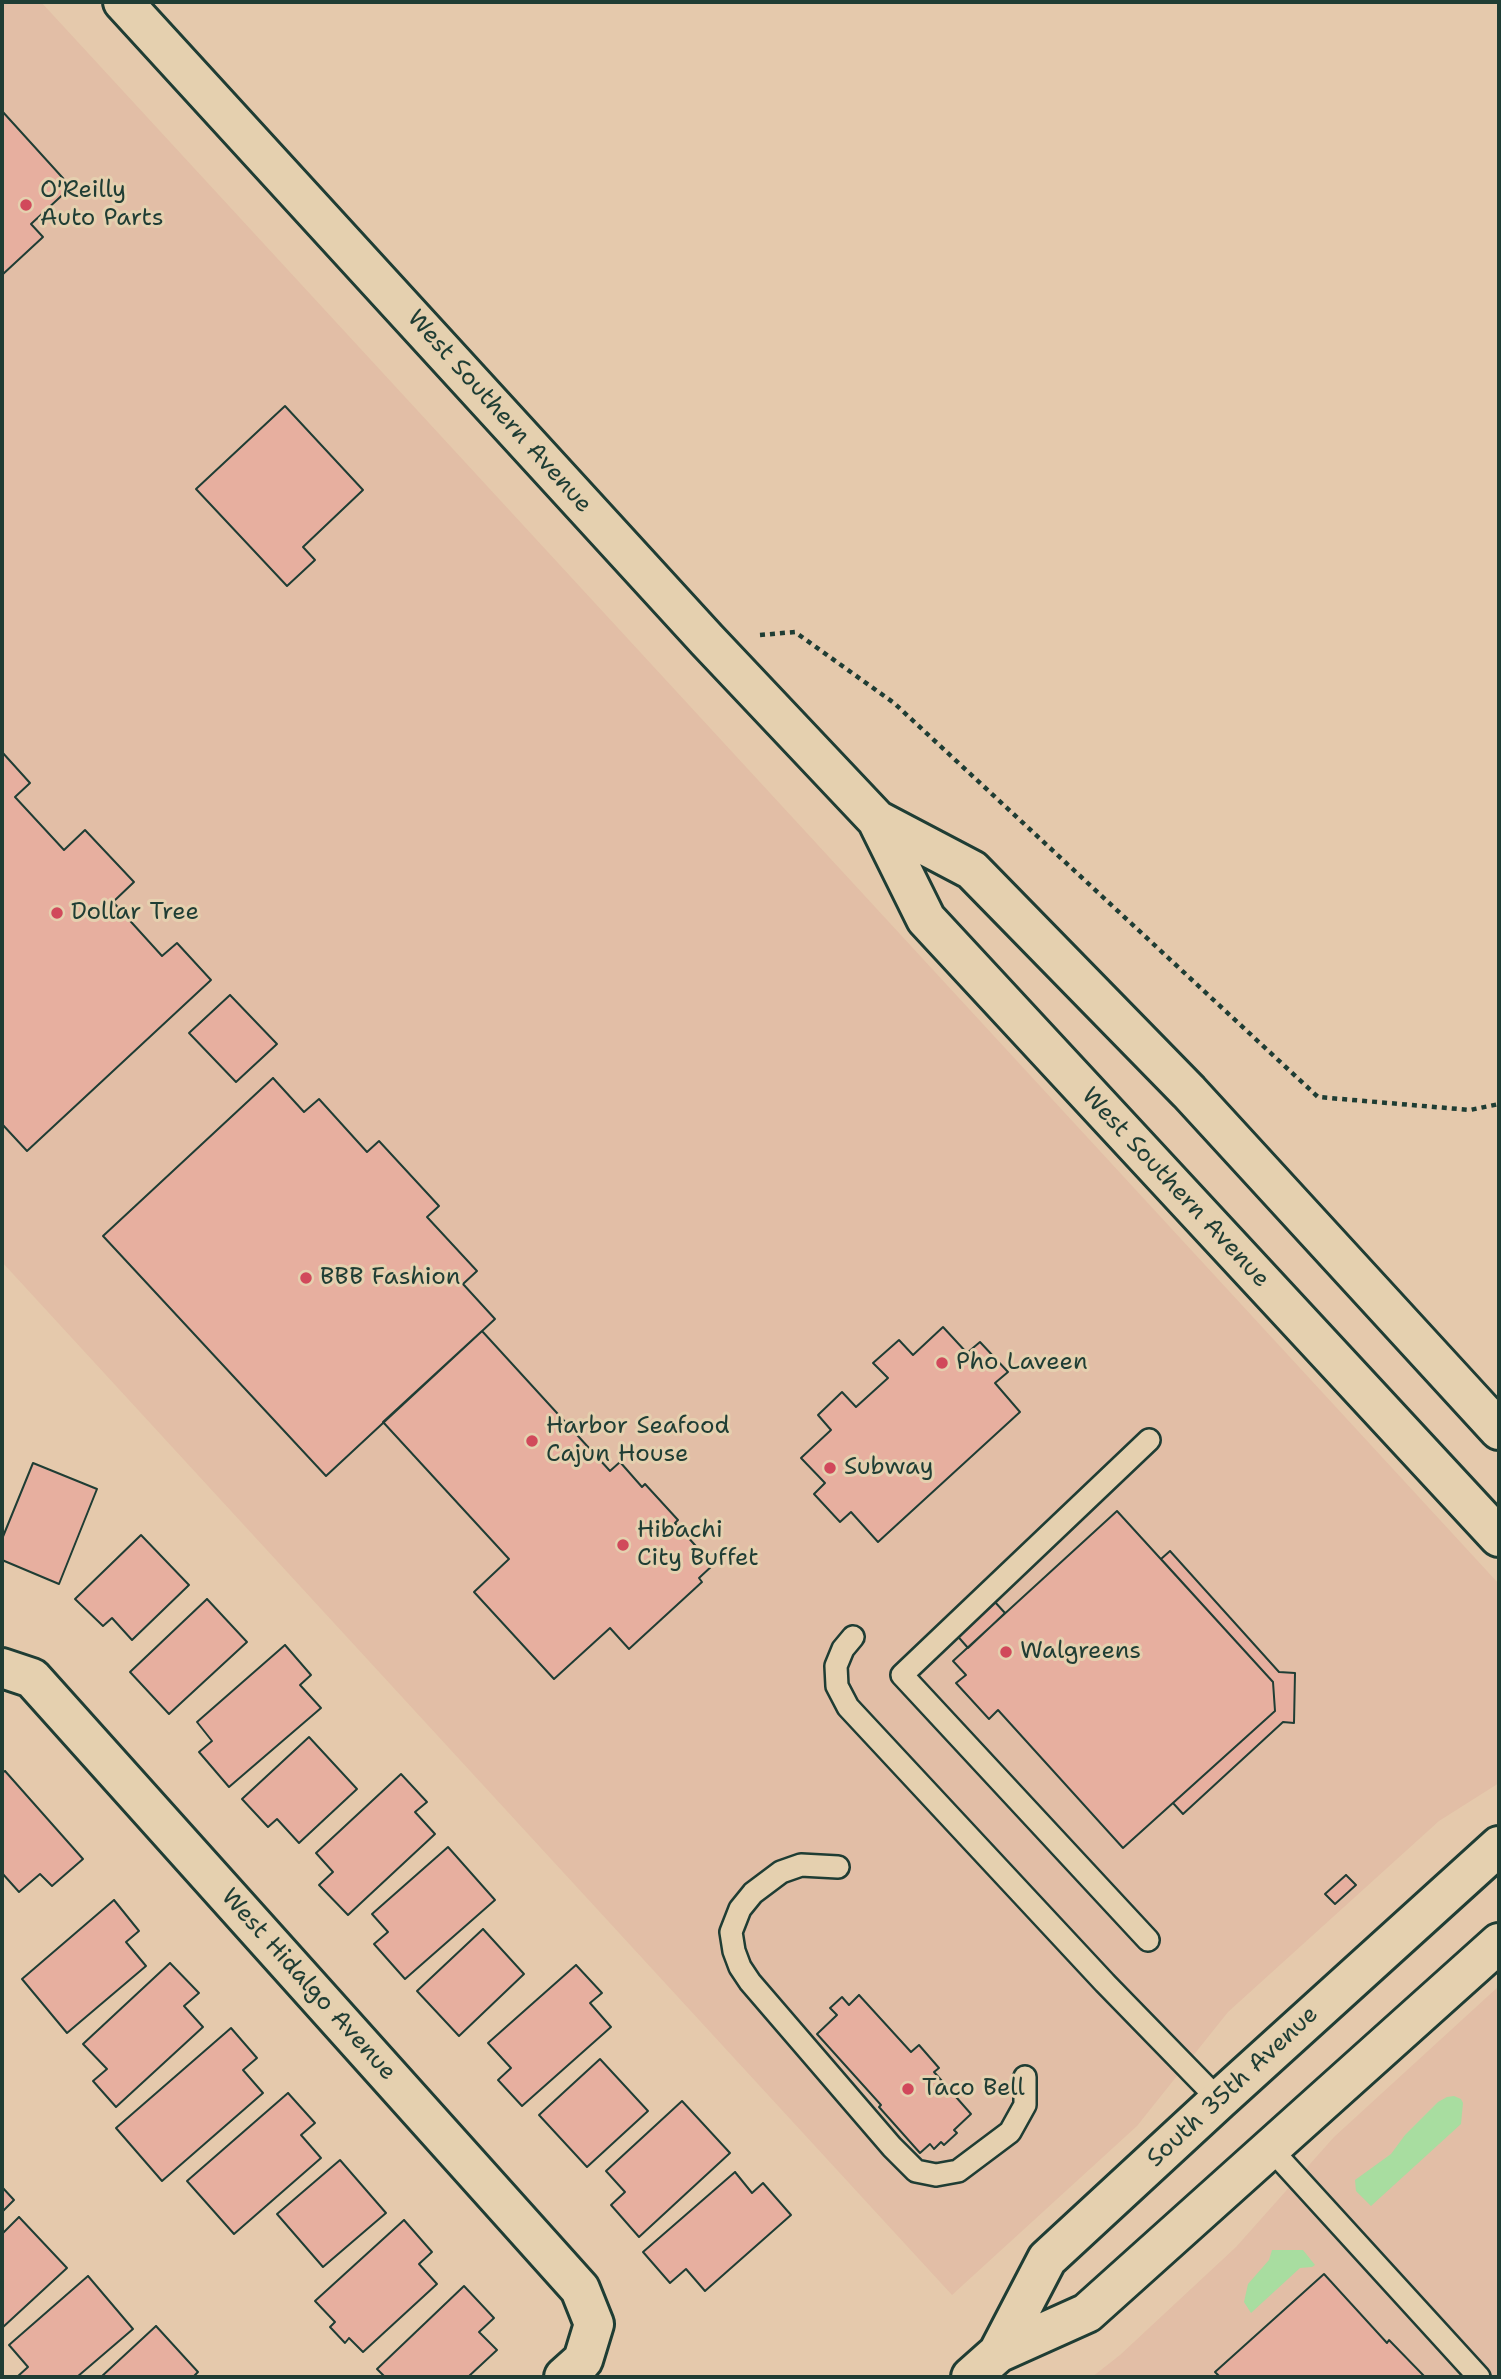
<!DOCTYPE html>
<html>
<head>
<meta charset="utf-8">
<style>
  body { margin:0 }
  #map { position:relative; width:1501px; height:2379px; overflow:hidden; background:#e5c9ac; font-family:"Shantell Sans",sans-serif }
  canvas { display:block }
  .frame { position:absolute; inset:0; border:4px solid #1f3d34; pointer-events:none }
</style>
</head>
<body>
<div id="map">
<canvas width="1501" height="2379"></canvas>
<div class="frame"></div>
</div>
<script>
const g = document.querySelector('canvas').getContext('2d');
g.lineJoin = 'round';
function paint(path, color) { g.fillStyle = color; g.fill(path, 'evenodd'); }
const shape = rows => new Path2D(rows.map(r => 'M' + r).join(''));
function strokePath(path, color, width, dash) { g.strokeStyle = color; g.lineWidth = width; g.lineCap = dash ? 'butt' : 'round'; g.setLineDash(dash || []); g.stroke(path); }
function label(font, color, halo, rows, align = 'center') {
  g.font = font + ' "Shantell Sans",sans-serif'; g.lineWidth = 6; g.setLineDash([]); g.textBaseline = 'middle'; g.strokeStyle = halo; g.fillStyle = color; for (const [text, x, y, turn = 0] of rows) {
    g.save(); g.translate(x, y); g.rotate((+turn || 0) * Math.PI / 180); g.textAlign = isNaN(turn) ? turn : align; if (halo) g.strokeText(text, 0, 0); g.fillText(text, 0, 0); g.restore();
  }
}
paint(shape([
  [2,2,41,2,1499,1584,1499,1783,1439,1821,1228,2012,1137,2126,952,2295,2,1262],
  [1499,1986,1499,2377,1092,2377,1120,2355,1236,2247,1334,2137]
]), '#e2bea6');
paint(shape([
  [1454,2096,1461,2099,1463,2103,1461,2124,1371,2206,1356,2191,1355,2180,1391,2154,1405,2135,1438,2102,1447,2097],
  [1272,2250,1303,2250,1315,2265,1312,2267,1300,2268,1251,2313,1244,2302,1248,2284,1269,2260]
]), '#a8dda0');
const building = shape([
  [2,111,71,187,31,224,43,237,2,275,2,111],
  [285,406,363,490,303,547,315,560,287,586,196,489,285,406],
  [2,752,30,783,15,797,64,850,85,830,134,882,113,902,162,956,177,943,211,980,27,1151,2,1124,2,752],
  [230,995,277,1044,236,1082,189,1033,230,995],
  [273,1078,304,1112,319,1099,367,1152,379,1141,439,1206,427,1217,477,1271,463,1284,495,1319,326,1476,103,1236,273,1078],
  [943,1327,967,1353,980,1342,1008,1372,995,1383,1020,1412,878,1542,851,1512,840,1522,814,1494,825,1483,801,1458,831,1430,818,1415,842,1392,856,1407,888,1378,873,1363,899,1340,913,1355,943,1327],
  [482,1331,610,1471,620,1462,642,1487,645,1484,678,1520,675,1523,713,1565,699,1578,702,1582,629,1649,610,1628,554,1679,474,1592,509,1559,383,1422,482,1331],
  [33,1463,97,1489,59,1584,2,1560,2,1539,33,1463],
  [1117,1511,1273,1682,1275,1711,1123,1848,998,1710,989,1719,956,1683,966,1675,953,1661,1117,1511],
  [141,1535,189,1585,132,1640,112,1618,103,1626,75,1599,141,1535],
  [1170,1551,1279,1672,1295,1673,1294,1723,1283,1722,1183,1814,1173,1803,1275,1711,1273,1682,1161,1559,1170,1551],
  [984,1590,1005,1613,968,1648,947,1624,984,1590],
  [207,1599,247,1642,169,1714,130,1672,207,1599],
  [285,1645,311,1675,300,1685,321,1708,229,1787,199,1752,212,1741,197,1722,285,1645],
  [309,1737,357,1789,299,1843,277,1819,268,1827,242,1799,309,1737],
  [5,1771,83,1859,52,1886,40,1874,19,1892,2,1873,2,1773,5,1771],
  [401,1774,427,1802,415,1812,435,1834,348,1915,319,1885,333,1872,316,1853,401,1774],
  [448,1847,495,1900,405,1979,374,1944,388,1932,372,1914,448,1847],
  [1346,1875,1356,1885,1335,1904,1325,1894,1346,1875],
  [114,1900,139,1931,126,1942,146,1966,67,2033,22,1979,114,1900],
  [483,1929,524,1974,459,2036,417,1991,483,1929],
  [170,1963,199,1993,184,2006,203,2027,116,2107,93,2081,107,2069,83,2044,170,1963],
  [576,1965,602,1993,590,2003,611,2027,522,2106,498,2080,511,2068,488,2043,576,1965],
  [859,1995,911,2052,919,2045,939,2068,934,2072,971,2114,954,2130,957,2133,944,2145,941,2142,934,2149,930,2144,920,2153,879,2107,881,2105,817,2034,837,2015,830,2008,842,1997,849,2005,859,1995],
  [231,2028,257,2058,243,2070,263,2093,162,2181,116,2128,231,2028],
  [600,2059,648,2111,587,2167,539,2115,600,2059],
  [288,2093,315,2123,301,2135,321,2158,234,2234,187,2181,288,2093],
  [682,2101,730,2153,639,2237,611,2205,625,2192,606,2171,682,2101],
  [340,2160,386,2213,323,2267,277,2214,340,2160],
  [735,2172,752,2193,763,2183,791,2215,705,2291,686,2269,670,2283,643,2252,735,2172],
  [2,2187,14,2200,2,2212,2,2187],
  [19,2217,67,2268,2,2328,2,2234,19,2217],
  [404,2220,432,2252,419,2264,437,2284,363,2352,349,2338,345,2343,330,2327,335,2322,315,2301,404,2220],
  [1324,2274,1387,2343,1389,2340,1425,2377,1220,2377,1215,2372,1324,2274],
  [88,2276,133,2329,77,2377,17,2377,28,2367,9,2345,88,2276],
  [464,2286,494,2318,479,2332,497,2350,468,2377,385,2377,377,2369,464,2286],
  [156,2326,198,2372,193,2377,101,2377,156,2326]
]);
paint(building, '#e7af9f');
strokePath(building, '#1f3d34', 2);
const lane = shape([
  [853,1637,843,1649,836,1666,837,1686,848,1707,1105,1983,1219,2100],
  [838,1867,801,1865,781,1872,753,1893,740,1909,731,1932,734,1951,740,1967,750,1982,892,2147,916,2171,936,2175,958,2171,1010,2132,1025,2105,1025,2077],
  [1148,1940,902,1675,1149,1440],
  [1270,2148,1479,2377]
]);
const street = shape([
  [2,1668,32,1678,580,2289,594,2324,583,2360,564,2377]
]);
const secondary = shape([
  [123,2,707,640,877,820,926,919,1499,1537],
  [877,820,972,870,1189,1092,1499,1430],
  [998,2353,1047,2259,1219,2100,1499,1846],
  [971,2377,998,2353,1087,2313,1499,1943]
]);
strokePath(lane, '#1f3d34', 26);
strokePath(street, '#1f3d34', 44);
strokePath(secondary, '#1f3d34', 44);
strokePath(shape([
  [760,635,795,632,894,703,1318,1097,1470,1110,1499,1104]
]), '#1f3d34', 4.5, [5, 5]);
strokePath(lane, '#e5d0af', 21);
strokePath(street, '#e5d0af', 38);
strokePath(secondary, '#e5d0af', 38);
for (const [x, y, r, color] of [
  [26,205,7,"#d1495b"],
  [57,913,7,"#d1495b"],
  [306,1278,7,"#d1495b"],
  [942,1363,7,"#d1495b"],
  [532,1441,7,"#d1495b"],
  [830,1468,7,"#d1495b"],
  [623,1545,7,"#d1495b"],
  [1006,1652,7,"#d1495b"],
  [908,2089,7,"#d1495b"]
]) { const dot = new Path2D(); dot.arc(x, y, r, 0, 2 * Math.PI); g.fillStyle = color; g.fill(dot); strokePath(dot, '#e5d0af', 2.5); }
label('24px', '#1f3d34', '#e5d0af', [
  ["O'Reilly",40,191],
  ["Auto Parts",40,219],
  ["Dollar Tree",71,913],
  ["BBB Fashion",320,1278],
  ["Pho Laveen",956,1363],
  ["Harbor Seafood",546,1427],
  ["Cajun House",546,1455],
  ["Subway",844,1468],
  ["Hibachi",637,1531],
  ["City Buffet",637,1559],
  ["Walgreens",1020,1652],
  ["Taco Bell",922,2089]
], 'left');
label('24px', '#1f3d34', '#e5d0af', [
  ["West Southern Avenue",499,412,48],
  ["West Southern Avenue",1175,1188,47],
  ["West Hidalgo Avenue",308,1985,48],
  ["South 35th Avenue",1233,2087,-43]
]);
</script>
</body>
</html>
